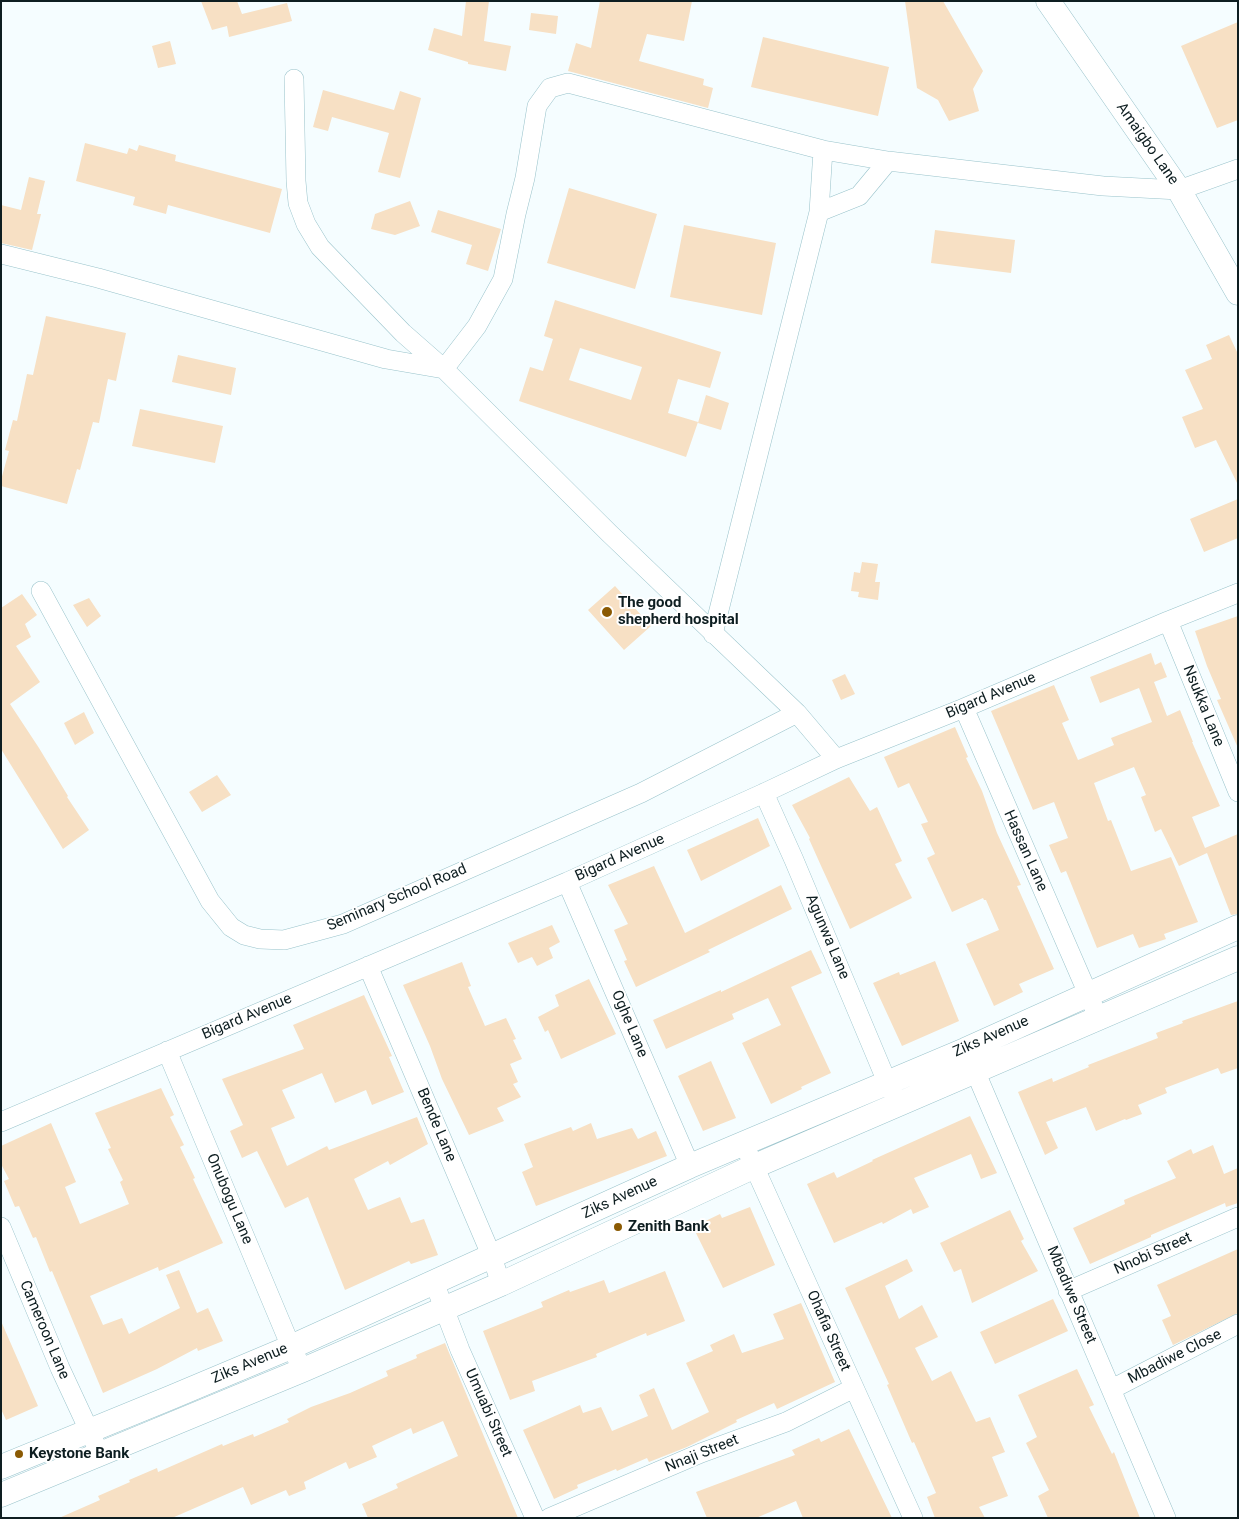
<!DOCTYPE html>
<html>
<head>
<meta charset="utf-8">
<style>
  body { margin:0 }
  #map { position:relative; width:1239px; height:1519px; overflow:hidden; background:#f5fdff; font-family:Roboto,sans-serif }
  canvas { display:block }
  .frame { position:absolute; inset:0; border:2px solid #0e1e21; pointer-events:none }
</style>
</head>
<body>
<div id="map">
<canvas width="1239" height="1519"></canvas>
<div class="frame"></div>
</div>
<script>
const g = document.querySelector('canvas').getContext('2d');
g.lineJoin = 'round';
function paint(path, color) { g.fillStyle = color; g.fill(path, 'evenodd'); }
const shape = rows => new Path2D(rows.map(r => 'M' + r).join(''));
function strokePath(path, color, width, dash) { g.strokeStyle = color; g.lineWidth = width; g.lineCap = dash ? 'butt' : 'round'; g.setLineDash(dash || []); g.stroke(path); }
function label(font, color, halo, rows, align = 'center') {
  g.font = font + ' Roboto,sans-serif'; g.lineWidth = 4; g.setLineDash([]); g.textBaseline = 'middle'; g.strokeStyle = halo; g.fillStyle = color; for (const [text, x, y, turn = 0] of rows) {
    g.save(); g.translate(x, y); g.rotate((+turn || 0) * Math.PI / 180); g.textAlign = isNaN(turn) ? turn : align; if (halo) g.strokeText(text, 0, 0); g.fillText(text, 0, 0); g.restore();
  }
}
paint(shape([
  [201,1,237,1,242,14,287,3,292,21,229,37,227,26,212,30],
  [466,1,489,1,484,41,511,46,506,71,468,64,468,62,428,50,434,28,462,36],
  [600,1,692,1,684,41,647,34,639,61,704,79,703,85,713,88,708,108,568,71,576,43,591,48],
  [905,1,943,1,983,71,973,89,979,111,949,121,938,100,917,88],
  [531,13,558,16,556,34,529,30],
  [1238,22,1238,120,1217,128,1181,46],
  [763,37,889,67,878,116,751,87],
  [170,41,176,64,158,68,152,46],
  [323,90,394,110,400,91,421,98,400,178,378,172,389,133,332,117,328,131,313,127],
  [85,143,127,154,129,148,137,151,139,145,176,155,175,161,282,189,270,233,168,205,166,214,133,205,135,197,76,181],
  [29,177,45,181,37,214,41,214,32,250,1,243,1,205,21,210],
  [569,188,657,214,635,289,547,263],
  [410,201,420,226,395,235,371,229,375,214],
  [438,210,501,229,488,271,466,264,472,245,431,232],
  [684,225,776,243,762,315,670,297],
  [935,230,1015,240,1011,273,931,263],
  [555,300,721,352,710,388,678,379,668,413,698,422,686,457,519,401,530,367,543,371,553,339,544,336],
  [580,348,642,367,631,400,569,380],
  [46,316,126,333,116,381,108,379,99,423,93,422,80,470,77,469,67,504,1,486,1,480,9,451,5,450,13,420,17,421,27,374,33,375],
  [1229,335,1238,354,1238,485,1216,440,1195,448,1182,417,1203,409,1185,370,1212,359,1206,345],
  [178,355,236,368,231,395,172,382],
  [706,395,729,403,721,430,698,423],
  [140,409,223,426,215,463,132,446],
  [1238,499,1238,538,1204,552,1190,519],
  [862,562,878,564,875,582,880,582,878,600,858,597,859,592,851,591,854,572,860,573],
  [615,586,651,626,624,650,588,610],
  [22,594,37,615,25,624,31,637,16,646,40,682,10,704,39,748,68,796,67,797,89,830,63,849,1,749,1,608],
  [89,598,101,616,87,627,73,605],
  [1238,616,1238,748,1217,700,1221,699,1207,666,1195,631],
  [1151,653,1155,665,1161,662,1167,677,1154,682,1167,716,1180,710,1193,742,1192,742,1220,806,1192,817,1205,848,1238,834,1238,914,1231,915,1207,853,1179,866,1161,829,1155,832,1141,797,1146,795,1134,767,1094,783,1108,821,1111,820,1131,871,1171,857,1198,922,1164,934,1166,939,1139,948,1133,934,1097,948,1066,871,1061,873,1049,845,1068,838,1054,802,1033,810,991,711,1054,685,1069,720,1062,723,1078,760,1083,758,1114,745,1111,738,1152,722,1139,688,1100,703,1090,677],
  [845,674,855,694,841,700,832,680],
  [84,712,94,733,75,745,64,723],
  [955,727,968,757,966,758,982,791,997,833,1021,885,1017,886,1054,969,1019,984,1023,992,994,1006,966,944,999,930,986,900,984,900,983,898,952,912,927,858,935,854,921,824,928,822,909,783,898,788,884,757],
  [217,775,231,795,202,812,189,792],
  [849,777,870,811,877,807,902,861,895,864,912,898,850,929,822,868,809,839,810,838,792,805],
  [758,818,770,846,701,881,687,850],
  [654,866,685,933,781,885,792,909,708,950,710,952,636,987,624,961,627,960,614,930,628,924,608,885],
  [552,925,560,942,549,948,553,958,537,966,532,957,518,963,508,943],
  [811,950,822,973,791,987,831,1073,801,1087,802,1089,771,1104,742,1043,781,1025,768,998,732,1014,734,1019,666,1049,653,1020,721,990,721,992],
  [935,961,959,1021,902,1046,873,983,899,972,900,975],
  [462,962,471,986,468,987,485,1026,506,1018,516,1039,513,1040,522,1059,510,1064,518,1082,513,1084,521,1097,497,1108,504,1121,469,1135,442,1079,430,1046,403,985],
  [589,979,616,1034,561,1059,548,1030,545,1032,538,1017,559,1006,555,995],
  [364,995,392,1056,389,1057,404,1092,372,1105,366,1090,335,1103,322,1073,282,1090,295,1118,271,1128,287,1166,327,1146,329,1150,417,1117,428,1144,390,1165,388,1161,354,1179,368,1210,400,1197,411,1223,424,1219,438,1255,411,1264,409,1261,345,1290,308,1197,285,1208,257,1151,242,1158,230,1131,243,1125,222,1079,304,1049,293,1025],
  [1238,1001,1238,1068,1221,1074,1218,1068,1165,1088,1167,1093,1138,1105,1142,1114,1126,1120,1125,1119,1096,1131,1086,1107,1046,1122,1058,1148,1045,1155,1018,1092,1052,1078,1053,1082,1089,1067,1088,1065,1158,1038,1156,1033,1183,1023,1182,1021],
  [711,1061,736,1118,703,1131,678,1076],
  [161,1088,174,1115,170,1117,184,1145,180,1147,195,1178,193,1179,223,1243,159,1271,158,1267,90,1296,103,1325,122,1318,129,1334,180,1308,166,1275,179,1270,197,1313,208,1308,223,1341,198,1351,197,1348,157,1369,103,1393,52,1271,50,1272,36,1237,33,1238,19,1206,15,1207,4,1181,9,1179,1,1164,1,1146,51,1123,76,1182,65,1187,80,1224,129,1204,120,1182,123,1180,108,1149,111,1148,95,1113],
  [970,1116,997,1173,981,1179,971,1154,914,1178,929,1207,913,1214,911,1209,883,1224,882,1222,834,1243,807,1184,834,1172,837,1178,873,1161,872,1160],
  [591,1123,597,1139,632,1128,638,1139,656,1131,667,1156,536,1206,522,1172,533,1167,524,1144,571,1127,573,1131],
  [1213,1145,1224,1174,1238,1168,1238,1203,1226,1207,1225,1203,1151,1235,1151,1237,1090,1264,1073,1228,1125,1204,1124,1200,1176,1178,1167,1161,1191,1149,1193,1154],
  [750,1207,775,1265,723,1288,693,1227,720,1214,722,1218],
  [1010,1210,1024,1239,1021,1241,1038,1271,972,1303,961,1269,954,1272,940,1243],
  [1238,1249,1238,1313,1173,1345,1162,1320,1171,1316,1157,1285],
  [907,1259,913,1271,885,1286,899,1319,922,1305,938,1337,915,1348,932,1381,951,1371,976,1422,990,1417,1005,1452,992,1457,1008,1496,979,1507,985,1518,935,1518,927,1497,936,1493,914,1442,912,1443,887,1385,889,1384,845,1288],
  [665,1271,685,1321,647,1336,646,1333,596,1354,597,1357,532,1381,535,1391,510,1400,483,1331,543,1307,541,1302,569,1290,570,1292,604,1280,609,1293],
  [1053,1299,1068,1331,995,1364,980,1332],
  [801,1303,835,1382,777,1409,774,1403,736,1420,737,1422,687,1447,649,1462,647,1458,617,1471,616,1469,577,1485,578,1488,554,1499,523,1430,580,1405,583,1413,601,1407,612,1431,648,1416,639,1395,654,1388,672,1430,709,1412,686,1363,713,1351,710,1345,734,1334,742,1353,784,1339,773,1314],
  [1,1321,38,1406,6,1420,1,1409],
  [445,1343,518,1518,368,1518,362,1504,398,1488,396,1484,458,1456,443,1421,413,1434,411,1428,372,1446,377,1457,349,1469,346,1462,304,1482,306,1489,289,1496,286,1490,251,1505,243,1487,172,1518,59,1518,100,1500,98,1496,130,1482,129,1480,157,1468,158,1472,222,1444,223,1446,253,1434,254,1437,289,1422,287,1419,311,1407,350,1393,388,1376,386,1371,417,1358,416,1355],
  [1077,1369,1094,1405,1089,1407,1112,1454,1114,1452,1140,1518,1048,1518,1038,1496,1049,1490,1026,1443,1037,1437,1018,1395],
  [849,1429,892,1518,803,1518,796,1501,756,1518,707,1518,696,1492,795,1455,792,1450,819,1438,821,1442]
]), '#f7e0c4');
const minor = shape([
  [294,79,296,181,298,203,306,224,320,247,403,333,444,369,609,533,797,713],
  [819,212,859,196,888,161],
  [1,254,98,278,386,359,444,369,477,326,503,279,516,214,525,178,537,106,550,88,568,83,823,150,888,161,1103,186,1179,190,1238,169],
  [41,591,210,901,231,927,244,935,260,939,284,940,343,924,641,793,797,713,836,759],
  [1168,621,1238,792],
  [713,634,819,212,823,150],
  [964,708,1098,1017],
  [764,793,794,860,887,1082,894,1095],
  [567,882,690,1166],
  [368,966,492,1257,501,1284],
  [167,1051,291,1347,303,1370],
  [970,1059,1166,1518],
  [1,1122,567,882,764,793,836,759,964,708,1168,621,1238,593],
  [749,1155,913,1518],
  [1,1227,60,1368,100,1454],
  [434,1282,460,1350,535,1518],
  [1068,1291,1238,1217],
  [1112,1389,1238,1324],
  [549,1518,701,1453,786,1422,854,1388]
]);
const major = shape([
  [1048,1,1179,190,1238,293],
  [1,1467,172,1397,291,1347,690,1166,965,1050,1238,927],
  [1,1495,303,1370,501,1284,755,1166,1238,958]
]);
strokePath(minor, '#99c3cb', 20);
strokePath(major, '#99c3cb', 25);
strokePath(minor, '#fff', 19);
strokePath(major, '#fff', 24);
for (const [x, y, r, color] of [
  [607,612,6,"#8b5a03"],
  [618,1227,5,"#8b5a03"],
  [19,1454,5,"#8b5a03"]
]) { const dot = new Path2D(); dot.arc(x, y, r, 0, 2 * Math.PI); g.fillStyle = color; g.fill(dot); strokePath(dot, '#fff', 2); }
label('15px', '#0e1e21', '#fff', [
  ["Amaigbo Lane",1147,144,55],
  ["Bigard Avenue",991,696,-23],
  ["Nsukka Lane",1203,706,68],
  ["Hassan Lane",1025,851,66],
  ["Bigard Avenue",620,858,-24],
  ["Seminary School Road",397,898,-23],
  ["Agunwa Lane",827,937,67],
  ["Bigard Avenue",247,1017,-23],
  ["Oghe Lane",629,1024,67],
  ["Ziks Avenue",991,1037,-24],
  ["Bende Lane",436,1125,67],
  ["Ziks Avenue",620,1198,-25],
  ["Onubogu Lane",229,1199,67],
  ["Nnobi Street",1153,1254,-24],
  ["Mbadiwe Street",1071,1295,67],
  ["Cameroon Lane",44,1330,67],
  ["Ohafia Street",828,1331,66],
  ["Mbadiwe Close",1175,1357,-27],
  ["Ziks Avenue",250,1364,-23],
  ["Umuabi Street",488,1413,66],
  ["Nnaji Street",702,1454,-22]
]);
label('bold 15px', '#0e1e21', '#fff', [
  ["The good",618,603],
  ["shepherd hospital",618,620],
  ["Zenith Bank",628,1227],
  ["Keystone Bank",29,1454]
], 'left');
</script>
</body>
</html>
